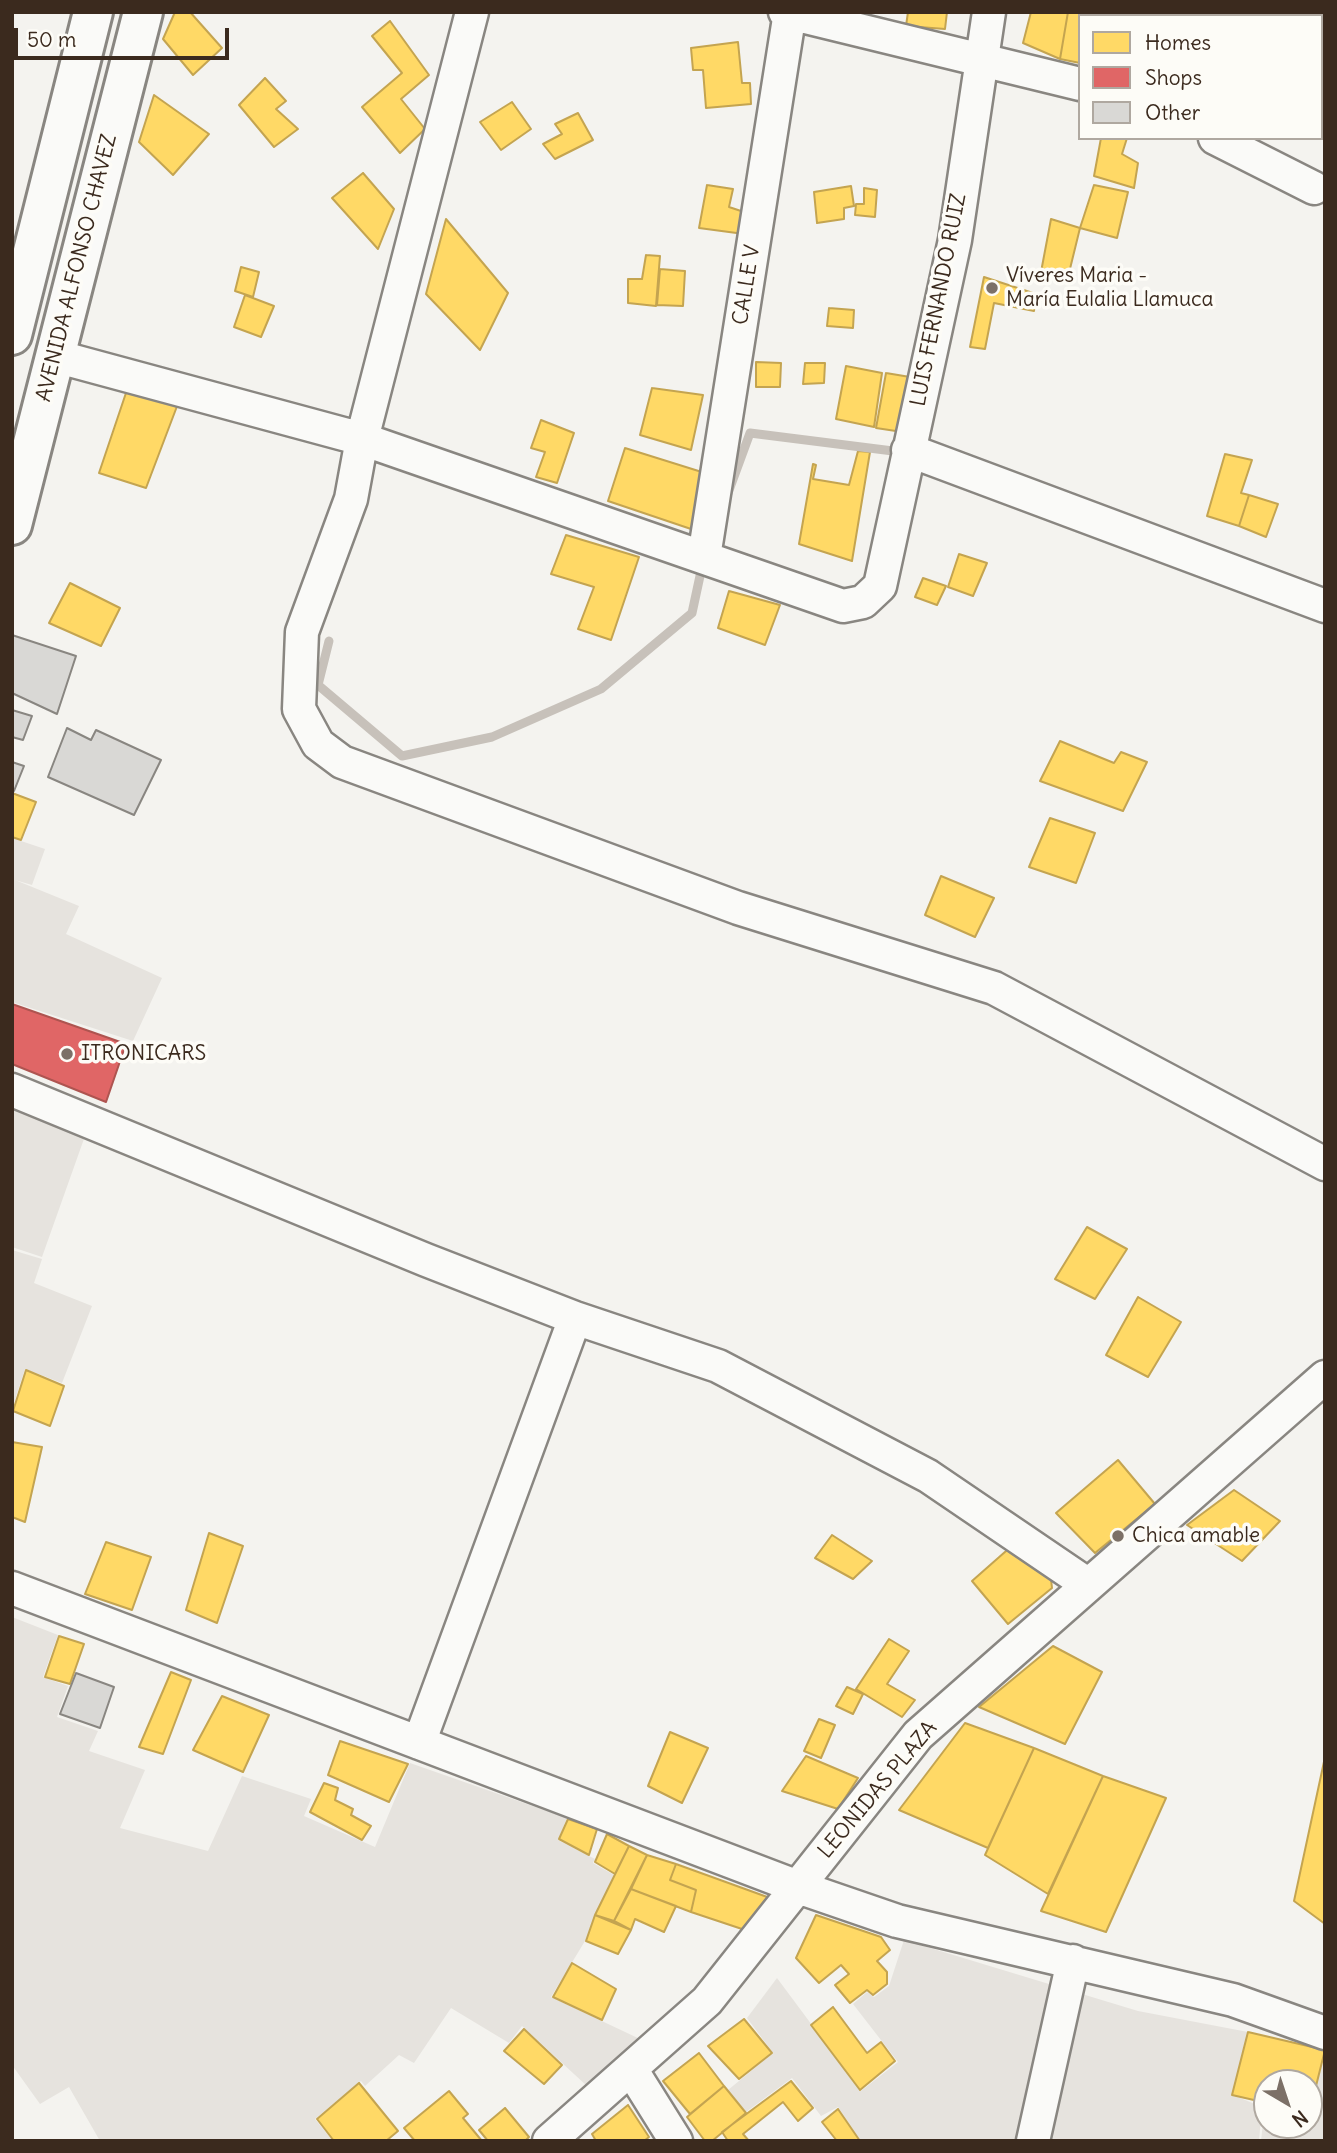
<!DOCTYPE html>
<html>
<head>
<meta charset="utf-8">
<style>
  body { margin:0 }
  #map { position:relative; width:1337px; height:2153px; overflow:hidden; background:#f4f3ef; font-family:Delius,sans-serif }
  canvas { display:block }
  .frame { position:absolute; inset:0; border:14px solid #3b2a1e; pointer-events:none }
  .legend { position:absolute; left:1078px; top:14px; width:245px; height:126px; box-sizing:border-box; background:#fdfcf7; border:2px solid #afa8a0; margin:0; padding:9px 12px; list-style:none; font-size:21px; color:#3b2a1e }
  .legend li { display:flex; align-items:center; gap:14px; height:35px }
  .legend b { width:35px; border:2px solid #afa8a0 }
  .north { position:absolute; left:1253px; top:2069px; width:70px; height:70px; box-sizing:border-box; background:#fdfcf7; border:2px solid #afa8a0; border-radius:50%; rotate:141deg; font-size:19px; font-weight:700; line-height:28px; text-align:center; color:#3b2a1e }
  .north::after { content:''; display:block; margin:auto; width:24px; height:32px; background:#7c7067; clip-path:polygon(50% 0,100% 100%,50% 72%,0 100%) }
  .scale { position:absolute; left:14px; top:28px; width:215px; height:32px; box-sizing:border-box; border:4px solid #3b2a1e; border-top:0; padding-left:9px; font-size:21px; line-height:24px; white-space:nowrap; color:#3b2a1e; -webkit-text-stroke:5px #fdfcf7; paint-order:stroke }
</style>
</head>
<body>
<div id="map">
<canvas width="1337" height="2153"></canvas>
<div class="frame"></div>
<ul class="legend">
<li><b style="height:19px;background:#ffd966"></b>Homes</li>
<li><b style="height:19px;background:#e06666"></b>Shops</li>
<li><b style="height:19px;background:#d9d8d5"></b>Other</li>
</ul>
<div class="north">N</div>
<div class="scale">50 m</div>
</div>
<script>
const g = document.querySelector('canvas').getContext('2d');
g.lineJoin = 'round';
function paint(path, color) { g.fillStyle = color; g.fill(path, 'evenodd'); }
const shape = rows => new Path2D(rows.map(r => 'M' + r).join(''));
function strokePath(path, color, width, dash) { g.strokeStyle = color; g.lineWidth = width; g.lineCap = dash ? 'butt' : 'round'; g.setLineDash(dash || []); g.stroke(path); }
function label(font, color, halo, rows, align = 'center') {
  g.font = font + ' Delius,sans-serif'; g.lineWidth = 7; g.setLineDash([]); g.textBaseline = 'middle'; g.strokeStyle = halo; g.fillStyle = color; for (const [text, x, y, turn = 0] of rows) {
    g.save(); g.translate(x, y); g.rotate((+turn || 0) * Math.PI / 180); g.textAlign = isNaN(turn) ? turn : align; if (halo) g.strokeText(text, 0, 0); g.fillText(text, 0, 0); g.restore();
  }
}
paint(shape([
  [12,838,45,849,32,885,15,880,79,906,66,934,162,978,133,1041,12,1002],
  [12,1109,85,1136,42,1257,12,1247],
  [12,1250,42,1259,34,1283,92,1306,62,1383,25,1369,12,1409],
  [12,1617,58,1635,43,1677,68,1686,57,1717,98,1731,89,1751,145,1770,120,1828,208,1851,242,1776,311,1799,304,1816,375,1847,410,1763,567,1818,558,1840,595,1859,593,1863,614,1875,585,1941,551,1997,642,2040,587,2086,522,2026,509,2043,451,2008,414,2063,399,2055,365,2086,361,2081,315,2119,333,2141,100,2141,69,2087,40,2104,12,2065],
  [904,1940,1138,2011,1248,2032,1233,2095,1262,2107,1259,2141,861,2141,838,2107,821,2116,792,2078,746,2112,728,2090,773,2053,747,2018,777,1978,861,2091,898,2062,853,2004,867,1992,874,1997,889,1986],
  [1325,2054,1325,2141,1261,2141,1265,2104,1267,2125,1309,2125,1309,2113]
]), '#e6e3de');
const homes = shape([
  [175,12,190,12,222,48,193,75,163,39,175,12],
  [908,12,947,12,945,29,906,26,908,12],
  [1031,12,1068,12,1060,59,1023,43,1031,12],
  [1068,12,1106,12,1105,16,1080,16,1080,63,1060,59,1068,12],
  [1185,12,1231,12,1230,16,1184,16,1185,12],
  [390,21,429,75,401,99,425,129,400,153,362,107,402,73,372,36,390,21],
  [738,42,742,83,750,83,751,104,706,108,703,70,693,70,691,48,738,42],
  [265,78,286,101,276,109,298,129,274,147,239,105,265,78],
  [1321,82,1325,83,1325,132,1321,132,1321,82],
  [154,95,209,134,173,175,139,142,154,95],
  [512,102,531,129,501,150,480,122,512,102],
  [578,113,593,140,555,159,543,144,562,134,555,124,578,113],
  [1101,138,1127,138,1122,154,1138,163,1134,188,1094,176,1101,138],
  [363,173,394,209,378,249,332,198,363,173],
  [707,185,733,189,729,207,747,213,744,234,699,228,707,185],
  [1094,185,1128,192,1117,238,1080,228,1094,185],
  [851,186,854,206,844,208,844,219,817,223,814,192,851,186],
  [864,188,877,190,875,217,855,215,856,204,864,204,864,188],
  [446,219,508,293,480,350,426,294,446,219],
  [1051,219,1080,228,1068,277,1041,272,1051,219],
  [646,255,660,256,656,306,628,303,628,279,642,279,646,255],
  [241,267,259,272,253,297,235,291,241,267],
  [660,269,685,271,683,306,657,305,660,269],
  [984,277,1036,294,1034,311,994,303,985,349,970,347,984,277],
  [245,295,274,306,261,337,234,327,245,295],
  [829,308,854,310,853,328,827,326,829,308],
  [756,362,781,363,780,387,756,387,756,362],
  [805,363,825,363,824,383,803,384,805,363],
  [846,366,882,373,874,427,836,419,846,366],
  [886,373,916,378,909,433,876,428,886,373],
  [129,384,179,401,146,488,99,473,129,384],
  [652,388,703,395,691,450,640,435,652,388],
  [541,420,574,433,557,483,536,477,545,452,531,448,541,420],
  [625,448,705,473,694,530,608,501,625,448],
  [858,451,870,452,852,561,799,544,813,464,816,465,813,479,849,485,858,451],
  [1225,454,1252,460,1241,493,1249,495,1239,526,1207,516,1225,454],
  [1249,495,1278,504,1266,537,1239,526,1249,495],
  [566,535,639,557,611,640,578,629,594,587,551,574,566,535],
  [959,554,987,563,973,596,948,587,959,554],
  [923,578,946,586,937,605,915,597,923,578],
  [70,583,120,608,101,646,49,623,70,583],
  [729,591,780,605,765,645,718,628,729,591],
  [1060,741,1114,763,1121,752,1147,762,1123,811,1040,781,1060,741],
  [12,793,36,802,21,840,12,837,12,793],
  [1050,818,1095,833,1076,883,1029,867,1050,818],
  [941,876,994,898,975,937,925,915,941,876],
  [1087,1227,1127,1249,1095,1299,1055,1279,1087,1227],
  [1138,1297,1181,1322,1148,1377,1106,1355,1138,1297],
  [26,1370,64,1386,50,1426,13,1411,26,1370],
  [12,1442,42,1447,25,1522,12,1517,12,1442],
  [1118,1460,1155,1504,1095,1553,1056,1513,1118,1460],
  [1234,1490,1280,1521,1242,1561,1187,1525,1234,1490],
  [209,1533,243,1546,217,1623,186,1610,209,1533],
  [832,1535,872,1561,853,1579,815,1558,832,1535],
  [106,1542,151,1557,132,1610,85,1594,106,1542],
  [1014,1544,1051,1579,1052,1588,1008,1624,972,1581,1014,1544],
  [59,1636,84,1644,70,1684,45,1677,59,1636],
  [889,1639,909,1651,887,1684,915,1700,902,1717,856,1689,889,1639],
  [1053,1646,1102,1672,1065,1744,979,1707,1053,1646],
  [171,1672,191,1680,163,1754,139,1747,171,1672],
  [847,1687,863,1694,853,1714,836,1706,847,1687],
  [222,1696,269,1715,243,1772,193,1750,222,1696],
  [819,1719,835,1725,821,1758,804,1751,819,1719],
  [965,1723,1034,1748,988,1848,899,1810,965,1723],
  [670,1732,708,1748,682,1803,648,1786,670,1732],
  [340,1741,408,1764,389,1802,328,1775,340,1741],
  [1034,1748,1103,1776,1048,1894,985,1855,1034,1748],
  [806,1756,858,1778,838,1809,782,1791,806,1756],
  [1325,1757,1325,1924,1294,1901,1325,1757],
  [1103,1776,1166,1798,1106,1932,1041,1911,1103,1776],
  [324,1783,338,1788,335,1800,353,1809,351,1815,371,1826,362,1840,310,1812,324,1783],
  [568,1819,597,1829,589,1855,559,1839,568,1819],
  [607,1834,629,1846,615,1874,595,1862,607,1834],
  [629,1846,647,1855,614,1921,595,1915,629,1846],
  [647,1855,676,1864,670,1880,696,1890,691,1912,631,1889,647,1855],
  [676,1864,770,1898,751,1932,691,1912,696,1890,670,1880,676,1864],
  [631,1889,676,1906,664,1932,635,1919,631,1930,614,1921,631,1889],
  [595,1915,631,1930,618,1954,586,1941,595,1915],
  [816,1915,881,1937,890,1950,877,1961,887,1972,887,1984,873,1995,867,1990,850,2003,835,1985,849,1974,841,1965,819,1983,796,1958,816,1915],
  [572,1963,616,1989,602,2020,553,1997,572,1963],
  [833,2007,867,2053,881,2042,895,2061,860,2090,811,2025,833,2007],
  [744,2019,772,2053,739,2079,708,2046,744,2019],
  [524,2029,562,2065,544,2084,504,2051,524,2029],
  [1248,2032,1325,2050,1309,2114,1309,2083,1267,2083,1267,2103,1232,2095,1248,2032],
  [699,2053,724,2086,690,2114,663,2081,699,2053],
  [791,2081,813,2108,798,2121,783,2102,743,2134,749,2141,728,2141,722,2132,791,2081],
  [359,2083,398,2131,386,2141,334,2141,317,2119,359,2083],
  [724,2086,746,2113,712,2141,705,2141,687,2117,724,2086],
  [449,2091,468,2114,463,2118,482,2141,415,2141,404,2128,449,2091],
  [628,2105,649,2137,644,2141,596,2141,592,2134,628,2105],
  [505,2108,529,2137,525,2141,488,2141,479,2130,505,2108],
  [838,2109,860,2141,837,2141,822,2122,838,2109]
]);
paint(homes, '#ffd966');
strokePath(homes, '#c4a450', 2);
const shops = shape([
  [12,1004,126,1044,106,1102,12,1064,12,1004]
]);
paint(shops, '#e06666');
strokePath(shops, '#ae5450', 2);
strokePath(shape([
  [728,493,750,433,893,451,901,446],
  [329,641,318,685,402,756,492,737,601,689,692,613,703,562]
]), '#c7c1ba', 9);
const building = shape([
  [12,635,76,656,57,714,12,693,12,635],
  [12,710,32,716,23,740,12,737,12,710],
  [67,728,91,740,96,730,161,760,134,815,48,777,67,728],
  [12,762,24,766,14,791,12,791,12,762],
  [76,1673,114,1687,100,1728,60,1714,76,1673]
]);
paint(building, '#d9d8d5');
strokePath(building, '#898681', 2);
const minor = shape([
  [472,12,362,439,351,499,302,632,299,709,318,744,342,762,738,908,994,988,1325,1164],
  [785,12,1080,84],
  [1215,138,1314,188],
  [55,356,362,439,843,606,863,602,880,586,955,240,989,12],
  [908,450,1325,606],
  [704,557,790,12],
  [12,1090,426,1260,575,1318,718,1366,928,1476,1087,1584],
  [12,1588,798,1887,897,1921,1233,2000,1325,2033],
  [419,1743,575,1318],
  [631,2069,676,2141],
  [549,2141,707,2001,918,1735,1325,1377],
  [1033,2141,1073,1961]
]);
const major = shape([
  [12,335,93,12],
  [12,525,143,12]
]);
strokePath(minor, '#898681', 37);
strokePath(major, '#898681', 44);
strokePath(minor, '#fafaf8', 32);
strokePath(major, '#fafaf8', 38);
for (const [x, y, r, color] of [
  [992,288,7,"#7c7067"],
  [67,1054,7,"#7c7067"],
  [1118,1536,7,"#7c7067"]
]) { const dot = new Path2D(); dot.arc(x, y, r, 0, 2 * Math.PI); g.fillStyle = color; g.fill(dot); strokePath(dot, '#fdfcf7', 2.5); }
label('21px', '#3b2a1e', '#fdfcf7', [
  ["AVENIDA ALFONSO CHAVEZ",77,268,-76],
  ["CALLE V",747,285,-81],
  ["LUIS FERNANDO RUIZ",939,300,-79],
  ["LEONIDAS PLAZA",878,1790,-50]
]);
label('21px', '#3b2a1e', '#fdfcf7', [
  ["Víveres Maria -",1006,276],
  ["María Eulalia Llamuca",1006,300],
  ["ITRONICARS",81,1054],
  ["Chica amable",1132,1536]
], 'left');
</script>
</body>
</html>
